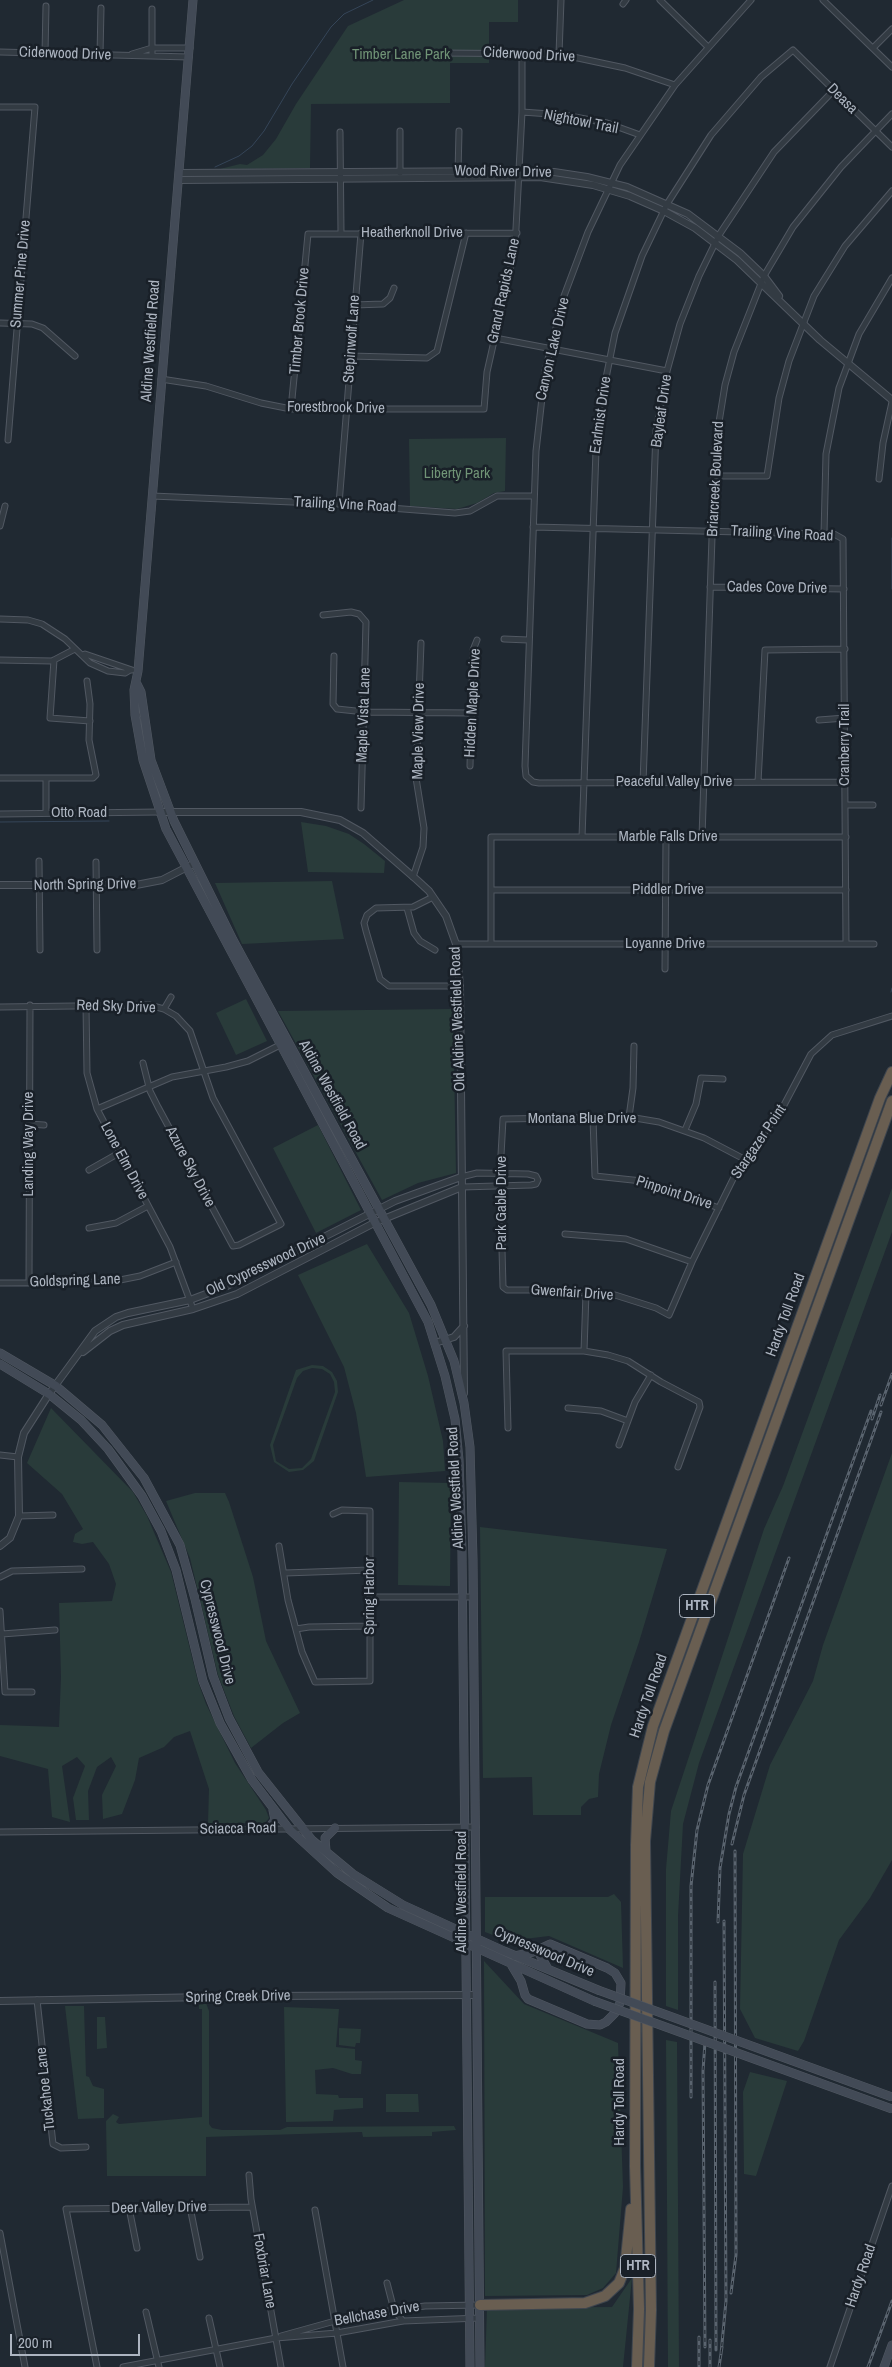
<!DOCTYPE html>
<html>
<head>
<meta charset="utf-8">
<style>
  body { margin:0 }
  #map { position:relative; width:892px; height:2367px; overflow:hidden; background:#202932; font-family:"Archivo Narrow",sans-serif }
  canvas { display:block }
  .scale { position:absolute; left:10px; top:2334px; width:130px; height:22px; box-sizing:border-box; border:2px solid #adb5c1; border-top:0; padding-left:6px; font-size:15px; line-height:18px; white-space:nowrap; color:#adb5c1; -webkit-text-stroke:4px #192028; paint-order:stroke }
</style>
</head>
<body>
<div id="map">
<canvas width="892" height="2367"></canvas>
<div class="scale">200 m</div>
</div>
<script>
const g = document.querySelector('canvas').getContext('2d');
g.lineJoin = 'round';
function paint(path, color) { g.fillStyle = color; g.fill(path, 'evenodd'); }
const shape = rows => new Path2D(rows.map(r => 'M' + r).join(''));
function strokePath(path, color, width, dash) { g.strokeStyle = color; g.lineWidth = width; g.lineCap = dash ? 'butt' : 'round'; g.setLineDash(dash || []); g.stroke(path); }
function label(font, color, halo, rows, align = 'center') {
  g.font = font + ' "Archivo Narrow",sans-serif'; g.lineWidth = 5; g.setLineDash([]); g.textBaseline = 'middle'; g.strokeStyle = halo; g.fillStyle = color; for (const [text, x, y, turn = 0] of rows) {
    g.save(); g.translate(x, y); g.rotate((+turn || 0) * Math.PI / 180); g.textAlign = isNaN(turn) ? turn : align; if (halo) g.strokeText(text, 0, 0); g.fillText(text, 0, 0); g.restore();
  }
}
paint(shape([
  [404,0,518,0,518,22,489,22,489,63,450,63,450,103,311,104,310,168,220,169,240,164,247,165,263,155,276,139,296,104,348,26],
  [506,438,505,491,494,493,477,503,457,509,410,506,409,439],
  [301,822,326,826,349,834,364,844,385,861,384,873,308,872],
  [332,881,344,939,242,944,215,883],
  [246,999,267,1041,236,1055,216,1013],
  [453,1009,456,1173,418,1183,382,1200,278,1011],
  [318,1125,361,1210,316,1233,273,1148],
  [892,1188,892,1232,699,1763,683,1824,678,1916,678,2010,666,2006,666,1869,671,1811,764,1529,783,1486],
  [367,1244,409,1313,428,1376,443,1441,445,1471,366,1477,356,1413,344,1367,298,1275],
  [312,1365,323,1366,332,1372,337,1381,338,1392,314,1461,303,1470,289,1472,274,1462,270,1445,296,1370],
  [312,1368,322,1369,330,1374,334,1382,335,1392,311,1459,302,1468,289,1469,276,1461,273,1445,297,1378,303,1371],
  [51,1408,133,1492,147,1516,171,1572,198,1682,206,1704,235,1763,266,1810,269,1818,265,1823,208,1823,209,1789,190,1731,174,1737,164,1747,139,1758,135,1780,122,1814,103,1819,102,1795,116,1766,111,1757,97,1767,88,1791,89,1820,76,1820,73,1798,85,1766,77,1757,62,1766,70,1822,52,1817,48,1769,0,1756,0,1725,59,1727,61,1677,59,1603,112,1601,116,1584,109,1564,93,1542,82,1544,73,1542,75,1534,83,1529,62,1494,27,1463],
  [892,1453,892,1860,870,1898,839,1940,804,2041,798,2051,755,2038,740,2009,743,1854,770,1765,813,1681,823,1645],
  [399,1482,451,1483,450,1586,398,1585],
  [195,1493,225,1493,229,1502,253,1577,266,1641,300,1713,283,1723,251,1748,234,1716,218,1675,190,1558,166,1501],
  [480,1527,667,1549,639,1642,611,1725,599,1774,598,1797,589,1799,581,1807,581,1815,533,1815,532,1777,483,1778],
  [614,1894,621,1902,623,1968,549,1936,508,1941,485,1932,485,1897,608,1897],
  [484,1961,524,2004,618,2043,623,2187,616,2273,603,2288,587,2295,485,2296],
  [206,2003,209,2011,209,2124,212,2128,222,2130,280,2130,287,2127,454,2126,456,2130,432,2132,432,2136,363,2137,362,2132,206,2137,206,2176,107,2176,106,2121,113,2114,119,2117,116,2122,119,2124,202,2117,202,2009,199,2009,199,2005],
  [65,2006,84,2006,86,2076,89,2077,93,2086,104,2089,104,2118,78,2119],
  [284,2007,339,2009,336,2047,355,2049,355,2060,362,2061,361,2074,352,2074,333,2068,315,2070,316,2094,338,2095,339,2098,363,2098,363,2108,334,2110,333,2121,286,2122],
  [97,2017,105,2017,107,2048,97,2049],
  [339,2028,361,2029,360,2043,356,2043,355,2047,339,2045],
  [666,2040,677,2042,679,2367,668,2367],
  [750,2072,787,2081,756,2176,744,2174,743,2092],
  [386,2094,418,2094,419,2112,386,2112],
  [632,2278,623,2367,485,2367,487,2308,612,2307]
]), '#293b3a');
strokePath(shape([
  [215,167,239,156,252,146,264,131,292,84,331,27,344,14,373,0],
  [892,538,892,589],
  [0,822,109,821],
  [891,992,892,988]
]), '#354558', 1);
const minor = shape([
  [660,0,708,47],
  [751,0,675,85,620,165,588,232,564,296,545,371,536,451,525,766,526,776,533,782,539,783,845,782],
  [823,0,892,67],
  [623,4,626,0],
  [873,48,892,29],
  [0,52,189,57],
  [45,53,46,6],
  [438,53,559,54,625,68,675,85],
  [132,54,152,48,190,48],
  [559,54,561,0],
  [100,55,101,8],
  [152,56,152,9],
  [0,107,35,107,8,440],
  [522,112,564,115,607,123,640,135],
  [340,132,341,233],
  [400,173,400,131],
  [458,173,459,131],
  [354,305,383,304,390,298,394,288],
  [0,323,32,324,43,328,75,356],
  [495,338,667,371],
  [350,356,427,358,437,351,466,233],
  [161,379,206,386,261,403,291,409,484,409,487,372,515,248,522,112,522,53],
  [291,409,308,234,517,233],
  [713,476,767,476,779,398,789,361,814,296,845,246,892,191],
  [879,479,883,443,892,402],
  [152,496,339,504,455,513,470,511,497,496,534,496],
  [339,504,361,233],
  [0,526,5,506],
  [533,527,824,534,834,534,843,539,846,944],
  [824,534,826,454,839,388,859,334,892,278],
  [710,587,844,589],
  [323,615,351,612,359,614,366,622,361,808],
  [0,619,28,620,42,624,65,639,90,663,108,671,125,673,130,670],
  [504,639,528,640],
  [82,655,85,654,132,670],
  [334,656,333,704,337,709,365,712,472,713],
  [0,660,52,661,75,649],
  [54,660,50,718,90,721],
  [819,720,845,718],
  [470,766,473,650,477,640],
  [0,778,93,778,96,775,89,740,90,704,87,681],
  [46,778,46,813],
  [758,782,765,650,845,649],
  [643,783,656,431,667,371,680,324,699,276,719,235,774,152,834,90],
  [845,805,873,805],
  [0,814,159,812],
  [582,837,597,423,615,333,642,256,667,204,711,135,761,77,793,50,892,147],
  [702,837,715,447,725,385,734,352,764,276,793,227,841,167,892,114],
  [39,861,40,950],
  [96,862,97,950],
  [413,877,423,847,424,828,416,778,421,643],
  [491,890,846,890],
  [433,897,413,907,376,908,367,915,364,923,366,931,380,979,389,986,460,986],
  [407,908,414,933,420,941,435,950],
  [456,944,874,944],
  [491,944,491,837,846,837],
  [665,969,666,837],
  [86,1005,87,1073,97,1109,170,1247,193,1309],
  [0,1007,149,1005,164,1009,176,1016,190,1031,213,1098,281,1224,239,1245,233,1246,158,1107,150,1091,143,1063],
  [164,1009,171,997],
  [97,1109,172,1077,226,1067,248,1061,282,1044],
  [629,1117,633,1088,634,1046],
  [593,1119,595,1176,642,1181,719,1208],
  [29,1124,44,1125],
  [685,1130,696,1104,701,1078,723,1079],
  [744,1159,704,1138,659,1122,629,1117,503,1119,500,1173,503,1287,507,1290,541,1290,615,1295,656,1308,669,1315,692,1262,736,1173,784,1105,811,1054,832,1035,892,1016],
  [89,1170,119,1153],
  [461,1177,477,1173,528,1174,536,1176,538,1180,536,1184,531,1185,462,1187],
  [89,1228,116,1223,148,1206],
  [565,1234,626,1239,692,1262],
  [0,1283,110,1282,140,1276,176,1262],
  [29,1283,30,1005],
  [584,1351,586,1293],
  [568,1408,601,1411,628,1421],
  [508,1428,506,1351,584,1351,608,1355,628,1361,661,1382,699,1402,700,1407,678,1467],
  [619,1445,635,1402,651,1375],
  [0,1455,18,1457],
  [19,1516,53,1515],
  [279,1546,288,1600,302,1652,315,1682,370,1681,370,1511,342,1510,333,1514],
  [285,1573,370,1570],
  [0,1577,12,1571,82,1569],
  [370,1597,473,1597],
  [0,1611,5,1692,32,1692],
  [296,1629,309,1627,370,1626],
  [2,1634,55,1630],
  [0,1832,476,1827],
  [37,2000,53,2144,61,2148,86,2147],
  [249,2175,251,2199,281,2367],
  [190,2207,200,2257],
  [129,2208,137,2248],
  [315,2210,343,2367],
  [0,2233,25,2367],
  [387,2283,394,2310,403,2321],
  [146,2312,159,2367],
  [209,2318,220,2367],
  [281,2336,335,2321,394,2310,425,2306,480,2305],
  [97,2367,66,2209,252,2207],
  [123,2367,276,2338,337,2333,403,2321,480,2318],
  [830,2367,892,2186]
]);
const tertiary = shape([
  [179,173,520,171,554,172,587,177,627,187,688,214,740,253,764,276,779,296],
  [179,180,540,177,593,185,630,196,664,211,695,228,737,260,820,340,892,400],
  [159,812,301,812,340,820,363,833,417,880,429,891,446,916,456,944,460,986,464,1393],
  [0,885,136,885,162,880,195,863],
  [435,1343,454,1337,464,1326],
  [83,1352,110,1331,123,1325,193,1309,237,1294,374,1223,462,1187],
  [0,1546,10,1538,19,1516,18,1457,24,1433,49,1394,95,1331,116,1317,128,1313,190,1300,227,1286,395,1201,461,1177],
  [0,2001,260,1996,476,1995]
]);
const secondary = shape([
  [193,0,138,671,134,690,135,715,143,760,166,829,428,1322,445,1376,455,1419,459,1460,462,1552,470,2367],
  [137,684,141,692,151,760,174,821,233,940,431,1305,454,1361,464,1403,470,1447,473,1560,480,2367],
  [0,1353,56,1386,102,1425,144,1478,180,1545,195,1599,213,1676,229,1718,258,1772,312,1840,353,1874,403,1905,504,1951,598,1990],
  [0,1364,49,1394,81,1420,108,1449,142,1496,161,1531,176,1570,203,1681,220,1723,252,1780,289,1829,337,1873,388,1908,594,2001],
  [268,1829,275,1820,273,1810],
  [326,1851,325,1838,335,1828],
  [547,1946,540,1955,548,1969],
  [512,1966,521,1981,525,1995,528,1999,587,2024,600,2025,606,2022,615,2013,620,2003,621,1983,615,1973,607,1968,550,1944,533,1952,515,1956],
  [884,2367,892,2345]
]);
const motorway = shape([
  [480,2305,585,2303,605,2296,619,2283,625,2268,631,2209],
  [637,2367,639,2309,635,2166,636,1845,638,1787,653,1726,880,1098,892,1072],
  [649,2367,651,2310,645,1841,650,1782,664,1731,892,1101]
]);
strokePath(minor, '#515862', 7);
strokePath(tertiary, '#515862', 8);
strokePath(secondary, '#515862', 9);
strokePath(motorway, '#3e454e', 12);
strokePath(minor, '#333b43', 5);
strokePath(tertiary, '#333b43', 6);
strokePath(secondary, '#424a56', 8);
strokePath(motorway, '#695e51', 10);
const rail = shape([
  [881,1405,892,1374],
  [872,1419,880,1395],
  [732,1844,744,1795,881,1412],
  [718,1922,720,1868,729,1814,736,1787,871,1411],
  [715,1982,716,2350],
  [705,2042,703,2071,705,2347],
  [691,2097,691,1886,697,1830,708,1785,789,1558],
  [731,2293,736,2255,735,1851],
  [699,2337,699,2367],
  [710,2340,710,2367],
  [721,2354,726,2301,724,1921],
  [719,2367,722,2347],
  [868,2367,892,2301]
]);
strokePath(rail, '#5a646f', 3);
strokePath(rail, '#192028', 1, [4]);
const secondaryBridge = shape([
  [598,1990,892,2097],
  [594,2001,892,2109]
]);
strokePath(secondaryBridge, '#515862', 9, []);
strokePath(secondaryBridge, '#424a56', 8);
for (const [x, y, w] of [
  [697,1606,35],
  [638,2266,35]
]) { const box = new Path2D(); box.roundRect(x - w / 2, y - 11.5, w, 23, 4); g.fillStyle = '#192028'; g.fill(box); strokePath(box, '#adb5c1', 1); }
label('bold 14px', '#adb5c1', null, [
  ["HTR",697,1606],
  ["HTR",638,2266]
]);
label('15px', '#adb5c1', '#192028', [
  ["Ciderwood Drive",65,54,2],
  ["Ciderwood Drive",529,55,3],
  ["Deasa",842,99,45],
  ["Nightowl Trail",581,122,11],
  ["Wood River Drive",503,172,1],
  ["Heatherknoll Drive",412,233],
  ["Summer Pine Drive",21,274,-85],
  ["Grand Rapids Lane",504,291,-78],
  ["Timber Brook Drive",300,321,-85],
  ["Stepinwolf Lane",352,339,-86],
  ["Aldine Westfield Road",151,341,-86],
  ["Canyon Lake Drive",553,349,-77],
  ["Forestbrook Drive",336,408,1],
  ["Bayleaf Drive",662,411,-82],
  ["Earlmist Drive",601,415,-82],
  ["Briarcreek Boulevard",716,479,-87],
  ["Trailing Vine Road",345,505,3],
  ["Trailing Vine Road",782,534,3],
  ["Cades Cove Drive",777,588,1],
  ["Hidden Maple Drive",473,703,-87],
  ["Maple Vista Lane",364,715,-88],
  ["Maple View Drive",419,731,-89],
  ["Cranberry Trail",845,745,-90],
  ["Peaceful Valley Drive",674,782],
  ["Otto Road",79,813],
  ["Marble Falls Drive",668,837],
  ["North Spring Drive",85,885,-1],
  ["Piddler Drive",668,890],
  ["Loyanne Drive",665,944],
  ["Red Sky Drive",116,1007,2],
  ["Old Aldine Westfield Road",458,1019,-92],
  ["Aldine Westfield Road",332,1095,61],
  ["Montana Blue Drive",582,1119],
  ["Stargazer Point",759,1142,-56],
  ["Landing Way Drive",29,1144,-90],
  ["Lone Elm Drive",124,1161,62],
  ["Azure Sky Drive",190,1167,62],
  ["Pinpoint Drive",674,1193,18],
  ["Park Gable Drive",502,1203,-90],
  ["Old Cypresswood Drive",266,1265,-25],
  ["Goldspring Lane",75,1281,-2],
  ["Gwenfair Drive",572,1293,4],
  ["Hardy Toll Road",786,1315,-70],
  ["Aldine Westfield Road",456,1488,-93],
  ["Spring Harbor",370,1596,-90],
  ["Cypresswood Drive",217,1632,76],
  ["Hardy Toll Road",649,1696,-71],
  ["Sciacca Road",238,1829,-1],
  ["Aldine Westfield Road",462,1892,-90],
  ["Cypresswood Drive",544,1952,23],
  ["Spring Creek Drive",238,1997,-1],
  ["Tuckahoe Lane",46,2089,-96],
  ["Hardy Toll Road",620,2102,-90],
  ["Deer Valley Drive",159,2208,-1],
  ["Foxbriar Lane",264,2271,80],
  ["Hardy Road",861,2276,-71],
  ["Bellchase Drive",377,2314,-10]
]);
label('15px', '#709476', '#192028', [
  ["Timber Lane Park",401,55],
  ["Liberty Park",457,474]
]);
</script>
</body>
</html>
